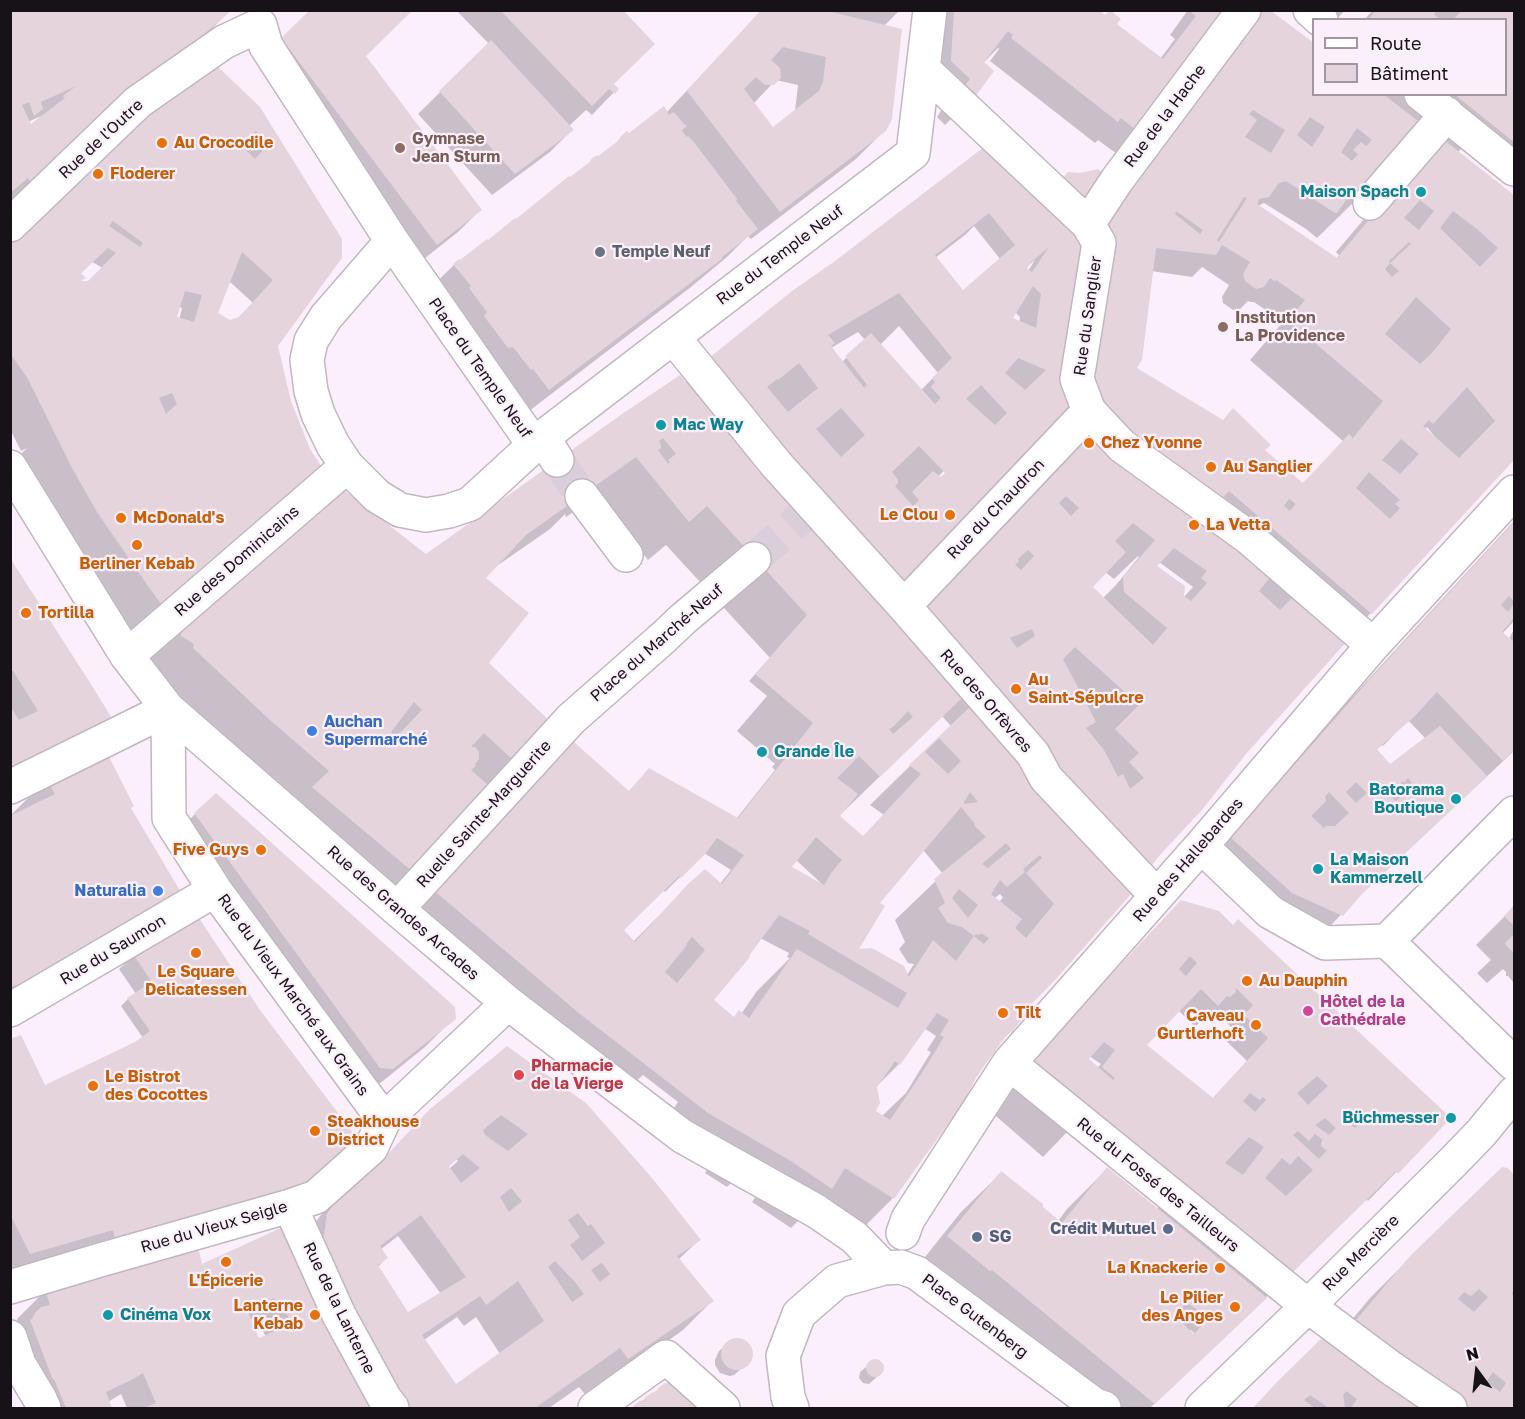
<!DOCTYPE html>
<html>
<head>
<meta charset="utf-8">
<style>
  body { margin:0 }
  #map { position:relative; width:1525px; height:1419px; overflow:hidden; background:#fceffc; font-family:"Golos Text",sans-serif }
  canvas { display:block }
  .frame { position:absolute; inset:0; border:12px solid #161217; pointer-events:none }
  .legend { position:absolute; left:1312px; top:18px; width:195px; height:78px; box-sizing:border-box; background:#fceffc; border:2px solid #a097a0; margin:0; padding:8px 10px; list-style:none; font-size:18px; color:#161217 }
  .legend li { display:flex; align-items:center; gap:12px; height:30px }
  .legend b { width:30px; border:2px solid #a097a0 }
  .north { position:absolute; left:1447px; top:1341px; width:60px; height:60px; -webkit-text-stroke:4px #fceffc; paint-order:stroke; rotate:345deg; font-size:16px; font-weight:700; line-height:24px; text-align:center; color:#161217 }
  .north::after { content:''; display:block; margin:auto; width:21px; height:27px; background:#161217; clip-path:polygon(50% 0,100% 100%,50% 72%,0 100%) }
</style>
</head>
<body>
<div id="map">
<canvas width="1525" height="1419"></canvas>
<div class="frame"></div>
<ul class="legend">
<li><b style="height:8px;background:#fff"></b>Route</li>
<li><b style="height:16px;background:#e5d4dc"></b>Bâtiment</li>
</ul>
<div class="north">N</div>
</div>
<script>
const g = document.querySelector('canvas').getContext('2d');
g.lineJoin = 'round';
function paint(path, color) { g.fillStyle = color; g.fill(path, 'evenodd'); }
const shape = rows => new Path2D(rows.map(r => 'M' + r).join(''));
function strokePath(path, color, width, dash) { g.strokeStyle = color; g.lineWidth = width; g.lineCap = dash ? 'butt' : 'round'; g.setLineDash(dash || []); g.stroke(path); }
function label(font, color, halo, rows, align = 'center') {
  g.font = font + ' "Golos Text",sans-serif'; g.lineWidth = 4.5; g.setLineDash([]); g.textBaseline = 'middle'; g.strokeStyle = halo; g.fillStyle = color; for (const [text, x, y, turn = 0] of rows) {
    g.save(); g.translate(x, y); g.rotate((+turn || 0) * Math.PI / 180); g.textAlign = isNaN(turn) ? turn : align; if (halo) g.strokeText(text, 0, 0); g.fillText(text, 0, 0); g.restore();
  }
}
paint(shape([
  [10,10,230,10,209,32,10,204],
  [41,116,30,126,28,122],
  [312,10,364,56,480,210,458,232,415,266,261,62],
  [456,10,621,10,612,84,617,89,592,115,586,110,569,126,572,130,550,152,492,195,418,114,489,44],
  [762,10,900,10,884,26,885,130,856,159,751,239,748,236,727,257,691,287,520,418,425,293,454,265,488,242,612,147,621,138,629,135,666,113],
  [776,80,798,85,795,111,772,129,753,104],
  [930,10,1097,10,1160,59,1175,39,1170,35,1188,10,1231,10,1117,154,1098,140,1095,143,990,61,999,49,998,48,983,63,974,96,945,125,937,117,942,109],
  [1293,10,1345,10,1336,20,1314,26],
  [1373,10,1514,10,1514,168,1475,136,1458,152,1514,196,1514,458,1371,613,1345,638,1021,1013,1010,1032,1003,1039,976,1075,961,1102,893,1198,853,1238,809,1210,791,1228,752,1202,765,1183,743,1171,727,1187,705,1173,717,1155,666,1120,678,1102,643,1075,627,1090,401,909,628,792,650,770,736,819,775,770,772,767,775,764,737,731,767,696,749,681,770,658,666,545,648,560,596,496,566,517,565,514,550,529,491,570,484,578,486,663,553,726,393,901,142,664,183,624,426,556,685,383,710,359,985,148,1084,243,1183,92,1383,96,1384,94,1506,94,1506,20,1364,20],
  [1399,178,1336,252,1339,255,1336,259,1258,206,1264,203,1306,229,1317,238,1357,199],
  [974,226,1000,259,963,292,935,258,965,235],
  [1035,260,1028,271,1025,268],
  [1202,267,1229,285,1222,297,1223,303,1233,310,1240,309,1248,301,1251,302,1254,302,1283,322,1250,360,1344,442,1302,484,1263,450,1135,368,1151,271,1192,277],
  [1015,312,1020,317,1019,323,1011,319],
  [899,326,938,373,921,390,880,345],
  [858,332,865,340,842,362,831,348],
  [1427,427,1435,437,1434,438,1425,430],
  [950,464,952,466,941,479,938,477],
  [1138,556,1139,557,1116,585,1102,599,1091,588,1105,572,1114,579],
  [1159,562,1193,587,1183,598,1155,567],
  [942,716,951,726,870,805,884,815,862,838,838,817],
  [923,850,943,874,895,920,905,942,899,949,908,963,914,964,907,975,856,951,878,903],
  [704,853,731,870,720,884,689,885,633,942,622,930,663,890,665,892],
  [796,860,822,884,790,868],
  [1000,894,1003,898,998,903,993,899],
  [760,938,789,953,787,957,790,958,757,991,741,1014,733,1018,710,1001],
  [924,1028,936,1036,927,1050,931,1052,906,1093,882,1116,874,1111,876,1087,899,1064],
  [215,66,341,240,276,345,289,402,309,450,126,650,11,464,27,448,21,451,10,429,10,247],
  [92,262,103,268,88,283,80,282,80,274],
  [229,281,253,303,237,319,230,321,214,320],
  [179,307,182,308,179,320,175,319],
  [1514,521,1514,621,1502,634,1509,639,1514,629,1514,639,1512,642,1514,644,1514,751,1354,901,1313,944,1207,858,1277,784,1342,708],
  [1408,720,1426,739,1390,766,1376,750,1382,745,1383,746],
  [10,561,86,757,132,806,10,1007,10,816,51,775,10,778,10,673,18,665],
  [195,814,454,1018,425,1047,363,1097,167,842],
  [1514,907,1514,983,1508,976,1506,976,1506,972,1503,969,1487,983,1477,973,1491,960,1476,945],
  [1153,931,1449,1118,1368,1201,1366,1199,1251,1312,1150,1408,1072,1408,909,1277,961,1212,1001,1173,1058,1221,1067,1209,1107,1169,1156,1210,1170,1194,1069,1130,1043,1157,989,1110,1031,1062,1057,1035,1056,1034],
  [1178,1010,1195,1027,1204,1018,1207,1018,1215,1011,1232,1028,1223,1038,1247,1061,1212,1099,1145,1045],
  [1089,1056,1101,1064,1097,1068,1087,1059],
  [1191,1330,1199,1338,1189,1331],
  [134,955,259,1011,358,1142,278,1208,102,1256,98,1243,83,1258,10,1279,10,1040,44,1088,136,1043,143,1038,121,1006,128,999,136,994,119,969],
  [507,1048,699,1240,678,1260,712,1301,683,1330,588,1398,579,1387,549,1408,127,1408,121,1394,108,1402,110,1408,24,1408,10,1372,20,1330,17,1319,46,1290,201,1266,305,1237,320,1216,343,1193,381,1162],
  [456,1159,458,1161,449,1169,447,1167],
  [398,1236,441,1294,408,1315,378,1267,386,1258,380,1250],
  [457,1317,464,1326,476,1317,500,1354,456,1386,424,1340],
  [252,1319,255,1324,259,1323,266,1337,258,1340,249,1320],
  [1507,1170,1514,1178,1514,1408,1253,1408,1328,1334,1335,1340,1370,1298,1411,1257],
  [740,1339,748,1344,751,1352,750,1361,734,1375,730,1376,720,1373,715,1365,715,1360,719,1351,731,1340],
  [873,1361,880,1362,883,1367,881,1373,869,1384,863,1383,859,1378,860,1372],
  [658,1390,702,1408,632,1408]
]), '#0003');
paint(shape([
  [10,10,232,10,32,184,28,178,10,193],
  [76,86,63,96,65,98,31,124,22,105,29,102,34,116,43,109,41,102],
  [310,10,413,10,366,56,482,210,437,245,281,38],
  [500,10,623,10,655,44,614,84,619,89,615,94,609,89,592,106],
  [761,10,823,10,902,29,892,119,886,131,780,212,687,91],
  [783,47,826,57,823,82,819,91,773,127,744,89,756,77,765,85,774,85,781,78,780,68,771,60],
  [954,10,1099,10,1105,15,1110,10,1121,19,1117,24,1163,59,1196,16,1191,12,1192,10,1233,10,1140,133,1121,118,1118,122,1011,38,1013,35,1008,31,984,62,994,71,975,97,964,87,970,79,951,61],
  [1254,10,1270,10,1314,43,1314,94,1383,94,1423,125,1358,200,1342,186,1339,190,1349,196,1337,213,1335,213,1286,181,1279,183,1269,197,1259,199,1257,204,1337,258,1439,136,1514,195,1514,271,1513,273,1514,275,1514,460,1372,614,1229,491,1219,502,1100,413,1092,380,1111,231,1107,226,1106,220],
  [1253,110,1285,130,1271,153,1245,137,1257,120,1249,114],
  [1310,117,1325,127,1312,147,1297,135],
  [1357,128,1372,140,1366,146,1361,142,1353,150,1358,154,1352,161,1341,152],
  [1244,197,1247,198,1219,242,1217,240],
  [1420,200,1434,211,1419,230,1404,218],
  [1176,211,1203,230,1200,234,1175,214],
  [1453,211,1477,229,1498,248,1480,267,1440,228],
  [1409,242,1411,244,1390,263,1389,261],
  [1222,245,1250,262,1243,274,1245,281,1256,289,1264,287,1270,278,1274,281,1276,280,1305,300,1288,320,1383,401,1353,438,1349,434,1303,483,1265,450,1271,445,1233,408,1223,420,1137,368,1142,360,1156,248,1216,255],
  [1390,263,1399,271,1392,277,1385,269],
  [1416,297,1451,329,1432,353,1420,364,1385,334],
  [1467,387,1495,421,1459,458,1423,426,1429,420,1433,424],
  [1401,439,1419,454,1400,474,1382,460],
  [1369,472,1400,500,1395,504,1400,508,1390,519,1356,488],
  [1289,499,1296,504,1290,511,1284,506],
  [1376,10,1437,10,1434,14,1440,20,1368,20],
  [1462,10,1514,10,1514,142,1454,94,1506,94,1506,20,1453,20],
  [491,40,574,130,515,174,439,91],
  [215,64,260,107,342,239,342,258,278,346,291,401,310,449,325,472,166,611,141,576,97,512,72,468,28,379,10,353,10,245,78,178,166,94],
  [256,131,266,147,255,159,243,147],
  [113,221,143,243,140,247,109,226],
  [108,248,116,253,88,281,81,281,86,278,81,273],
  [242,252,273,280,239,317,230,320,218,313],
  [185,291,202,295,194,322,177,317],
  [172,393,177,404,166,414,159,398],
  [664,106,669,115,674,112,684,124,687,126,682,130,686,137,688,136,693,141,737,199,736,201,758,229,722,257,722,259,549,390,533,369,531,370,513,347,508,348,484,316,487,312,469,288,471,286,453,264,459,259,460,260,487,239,488,240,515,218,516,219,569,176,570,177,591,161,590,160,597,155,598,156,618,141,620,137,627,131,629,133],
  [984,147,1089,245,1080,408,907,588,831,504,709,358,792,291,835,261],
  [989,213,1015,245,963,290,935,255],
  [1049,247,1032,272,1027,268,1030,263],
  [1033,286,1041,294,1036,328,1013,318],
  [899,293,952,358,932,378,935,382,931,387,941,398,935,404,871,333,845,356,867,385,864,388,831,346,835,343,828,335],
  [1018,358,1046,370,1025,390,1005,373],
  [799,363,818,388,788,412,767,387,777,379,778,380],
  [981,385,1007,413,995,425,966,399],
  [841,408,865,435,841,457,816,429],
  [919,446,945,473,941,477,933,471,912,492,919,500,913,506,895,486,898,483,898,480,892,472],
  [1098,169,1109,176,1088,206,1060,181,1068,172,1080,173],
  [680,375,727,431,965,695,880,777,859,756,837,778,858,794,840,816,863,836,921,774,909,765,973,704,1023,760,1027,782,1050,804,1133,892,1055,980,1024,1012,1026,1014,1011,1033,1009,1032,995,1051,977,1076,963,1103,894,1199,845,1168,832,1189,791,1161,708,1113,580,1014,425,883,566,735,629,791,649,768,738,818,813,723,755,674,807,615,707,506,689,522,636,457,526,535,486,578,529,613,489,663,555,726,420,878,312,787,329,771,270,720,193,648,194,644,181,636,182,622,340,487,426,554,622,414],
  [663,438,676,454,668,460,670,462,668,464,658,450,661,448,661,445,659,441],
  [414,702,422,710,396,737,391,732],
  [908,711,913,717,893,734,889,729,894,726],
  [484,733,512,759,490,787,471,770,476,766,475,764,479,759,479,752,475,747,471,747],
  [939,738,961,761,948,774,925,752],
  [970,792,978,802,964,804,964,802],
  [961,807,975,824,974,825,986,837,934,879,945,903,938,908,948,923,962,927,974,936,976,934,979,935,981,933,989,938,984,944,974,936,956,961,933,940,909,977,904,966,872,948,859,949,885,906,880,903],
  [816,837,842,860,832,872,824,885,792,867],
  [717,838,744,855,722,884,705,869,688,884,635,942,624,930,679,876,681,878,705,854],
  [1006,843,1011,849,988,868,982,864],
  [1040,855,1042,858,1026,873,1054,904,1026,938,1015,928,1022,919,991,894,1000,880,1007,887,1025,872,1023,869],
  [959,889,978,905,968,918,952,898],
  [779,915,810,931,808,934,907,993,898,1008,797,949,749,1018,739,1010,734,1017,714,1000,750,957,749,956],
  [692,937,705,950,677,983,665,972,687,945,686,944],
  [937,1013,949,1020,940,1035,944,1037,920,1076,890,1120,876,1111,880,1103,877,1087,895,1061,900,1065],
  [1088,424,1273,574,1259,591,1280,610,1296,594,1349,639,1246,754,1202,810,1159,856,1148,871,1086,800,922,603],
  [1066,496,1079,508,1071,516,1059,503],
  [1133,523,1155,540,1123,577,1124,592,1167,628,1153,645,1093,587,1126,552,1115,541],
  [1174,548,1207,571,1201,578,1207,583,1191,601,1184,596,1185,586,1157,566],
  [1028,550,1034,556,1021,570,1015,565,1019,561,1018,559],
  [1032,629,1035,636,1017,648,1010,638],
  [1075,647,1139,705,1115,729,1139,753,1129,762,1144,778,1130,789,1123,774,1118,777,1104,750,1086,728,1096,722,1063,659],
  [1514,522,1514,601,1509,596,1501,605,1508,612,1514,604,1514,618,1502,632,1514,642,1514,750,1503,761,1437,692,1413,718,1377,749,1390,764,1440,726,1487,776,1362,894,1343,916,1292,893,1228,835,1304,754,1370,679],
  [1408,778,1414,785,1396,801,1389,795,1403,781,1404,783],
  [1356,782,1367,793,1356,803,1346,792],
  [1329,792,1349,813,1335,826,1326,826,1324,828,1311,816,1326,801,1325,797],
  [10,558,89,681,118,728,10,780,10,706,19,720,38,711,12,669,10,670],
  [104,747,134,806,131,808,182,894,39,979,10,987,10,816,55,794,46,778],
  [216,793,455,1007,456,1019,393,1069,380,1068,194,813],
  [1181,900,1219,911,1233,925,1238,919,1451,1118,1398,1174,1396,1171,1292,1273,1092,1109,1084,1118,1027,1069,1071,1020,1070,1019,1077,1011],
  [1190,956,1197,963,1186,976,1179,969],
  [1236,988,1253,1005,1244,1015,1268,1038,1213,1098,1147,1045,1201,989,1218,1006,1227,996,1230,997,1236,992],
  [1104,1042,1115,1050,1102,1067,1115,1078,1113,1080,1089,1059],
  [1317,1076,1328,1086,1308,1105,1297,1093],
  [1250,1093,1260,1100,1263,1097,1266,1100,1255,1112,1243,1101],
  [1355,1111,1364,1119,1355,1128,1346,1121],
  [1325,1118,1336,1128,1329,1135,1315,1125],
  [1298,1131,1309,1141,1315,1134,1322,1139,1321,1146,1326,1150,1328,1149,1319,1159,1293,1135],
  [1249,1137,1264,1147,1243,1175,1225,1163],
  [1298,1156,1313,1170,1286,1196,1265,1178,1282,1158,1290,1165],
  [1514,905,1514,926,1504,916],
  [197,915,260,1010,360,1142,302,1186,116,1242,113,1230,30,1254,10,1214,10,1039,21,1035,45,1085,135,1042,150,1031,127,998,152,982,133,954],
  [1514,934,1514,953,1506,945,1505,943],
  [507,1046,586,1103,653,1179,701,1240,677,1256,714,1301,628,1359,620,1348,535,1408,407,1408,322,1249,327,1214,342,1192,385,1157,429,1110],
  [501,1115,528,1134,508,1151,485,1135,483,1130],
  [463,1154,480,1168,461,1183,449,1166],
  [511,1188,522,1201,509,1212,500,1197],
  [578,1213,588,1226,591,1224,605,1243,582,1261,570,1245,580,1237,568,1220],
  [421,1215,466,1277,408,1312,378,1265,388,1258,380,1246],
  [555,1261,575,1282,584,1294,572,1302,548,1267],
  [601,1263,603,1264,610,1274,600,1282,591,1270],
  [518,1281,544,1321,456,1384,422,1335,480,1296,486,1305],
  [1107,1167,1267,1298,1155,1404,992,1270,990,1271,947,1236,1001,1171,1043,1204,1043,1207,1062,1223],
  [1186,1302,1208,1318,1194,1334,1181,1322,1187,1315,1181,1309],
  [1502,1167,1508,1168,1514,1175,1514,1287,1512,1294,1514,1297,1514,1408,1464,1408,1352,1325,1410,1256],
  [1479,1289,1488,1297,1474,1312,1458,1299,1464,1292,1471,1296],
  [1493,1372,1506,1383,1500,1392,1486,1382],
  [285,1226,377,1408,144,1408,156,1403,143,1373,133,1379,106,1392,112,1408,66,1408,54,1379,53,1380,30,1320,32,1319,35,1313,41,1307,50,1305,45,1289,198,1247,202,1264],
  [274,1298,277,1303,281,1302,292,1324,259,1338,247,1310],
  [1328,1332,1432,1408,1351,1408,1357,1399,1346,1391,1343,1395,1345,1408,1329,1408,1310,1395,1304,1400,1314,1408,1253,1408,1277,1382],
  '721 1354a16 16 0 1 1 32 0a16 16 0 1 1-32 0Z',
  '866 1368a9 9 0 1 1 18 0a9 9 0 1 1-18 0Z',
  [670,1381,704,1408,634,1408,633,1406,641,1400,642,1402,646,1399,644,1398,653,1392,654,1393,658,1390,657,1389,665,1383,666,1384]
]), '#e5d4dc');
strokePath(shape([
  [557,460,582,496],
  [754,559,802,517]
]), '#daceda', 33, [33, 16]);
const minor = shape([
  [1310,10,1321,20],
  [260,25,266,46,392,241,534,445],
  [923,69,1088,224,1099,243,1077,379,1089,411,1122,446,1248,537,1373,645],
  [1421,94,1514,169],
  [1370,203,1447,114],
  [1088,224,1117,180,1244,10],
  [10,225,138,102,224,42,260,25],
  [392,241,326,317,311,341,307,360,311,391,318,414,333,445,347,466,377,496,400,510,426,515,449,511,470,504,543,437,913,153,930,10],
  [673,337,776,464,904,606,1033,754,1046,778,1157,896],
  [543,437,557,460],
  [10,467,127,656,168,709,397,909,508,1003,682,1136,816,1211,854,1237,884,1268],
  [582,496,626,555],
  [904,606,1089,411],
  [127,656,347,466],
  [10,787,168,709,169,818,215,890,384,1120,508,1003],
  [1201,846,1270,912,1325,943,1387,941,1514,813],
  [397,909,571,719,664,637,683,619,754,559],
  [1387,941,1514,1064],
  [10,1010,215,890],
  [1009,1063,1308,1306,1391,1368,1450,1408],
  [290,1206,339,1315,385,1399,392,1408],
  [903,1233,908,1219,1009,1063,1201,846,1373,645,1514,492],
  [10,1287,100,1260,290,1206,316,1197,371,1148,384,1120],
  [10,1337,19,1364,40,1399,44,1408],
  [595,1408,666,1357,723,1408],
  [792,1408,788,1397,783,1356,799,1314,837,1281,884,1268,901,1267,917,1273,1095,1405,1104,1408],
  [1202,1408,1308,1306,1452,1163,1481,1133,1514,1093]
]);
strokePath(minor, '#c2b6c2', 36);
strokePath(minor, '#fff', 33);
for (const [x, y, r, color] of [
  [162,143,6,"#e8710a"],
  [400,148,6,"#8d6e63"],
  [98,174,6,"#e8710a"],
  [1421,192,6,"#0f9aa8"],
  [600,252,6,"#6b7280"],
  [1223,327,6,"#8d6e63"],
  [661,425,6,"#0f9aa8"],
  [1089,443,6,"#e8710a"],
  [1211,467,6,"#e8710a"],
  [950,515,6,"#e8710a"],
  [121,518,6,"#e8710a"],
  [1194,525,6,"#e8710a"],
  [137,545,6,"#e8710a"],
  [26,613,6,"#e8710a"],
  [1016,689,6,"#e8710a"],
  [312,731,6,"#3f7fe0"],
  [762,752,6,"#0f9aa8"],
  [1456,799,6,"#0f9aa8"],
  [261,850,6,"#e8710a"],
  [1318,869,6,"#0f9aa8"],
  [158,891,6,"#3f7fe0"],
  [196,953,6,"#e8710a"],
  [1247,981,6,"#e8710a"],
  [1308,1011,6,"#d1479c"],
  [1003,1013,6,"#e8710a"],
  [1256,1025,6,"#e8710a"],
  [519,1075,6,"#e0444e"],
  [93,1086,6,"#e8710a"],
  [1451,1118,6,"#0f9aa8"],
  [315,1131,6,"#e8710a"],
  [1168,1229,6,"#5c6f8a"],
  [977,1237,6,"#5c6f8a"],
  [226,1262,6,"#e8710a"],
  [1220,1268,6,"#e8710a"],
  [1235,1307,6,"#e8710a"],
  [108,1315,6,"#0f9aa8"],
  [315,1315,6,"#e8710a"]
]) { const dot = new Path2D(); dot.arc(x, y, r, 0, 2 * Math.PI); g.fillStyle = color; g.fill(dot); strokePath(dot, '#fceffc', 2); }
label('16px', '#161217', '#fceffc', [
  ["Rue de la Hache",1165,116,-53],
  ["Rue de l'Outre",101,139,-43],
  ["Rue du Temple Neuf",780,255,-37],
  ["Rue du Sanglier",1088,316,-82],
  ["Place du Temple Neuf",480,368,55],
  ["Rue du Chaudron",996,509,-46],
  ["Rue des Dominicains",237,561,-41],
  ["Place du Marché-Neuf",657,643,-41],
  ["Rue des Orfèvres",986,701,49],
  ["Ruelle Sainte-Marguerite",484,814,-48],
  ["Rue des Hallebardes",1188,860,-49],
  ["Rue des Grandes Arcades",403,913,41],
  ["Rue du Saumon",113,950,-31],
  ["Rue du Vieux Marché aux Grains",293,995,54],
  ["Rue du Fossé des Tailleurs",1158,1185,39],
  ["Rue du Vieux Seigle",214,1227,-16],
  ["Rue Mercière",1361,1253,-45],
  ["Rue de la Lanterne",339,1308,64],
  ["Place Gutenberg",975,1316,37]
]);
label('bold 16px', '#785e54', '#fceffc', [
  ["Gymnase",412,139],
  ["Jean Sturm",412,157],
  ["Institution",1235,318],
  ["La Providence",1235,336]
], 'left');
label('bold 16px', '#c56008', '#fceffc', [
  ["Au Crocodile",174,143],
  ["Floderer",110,174],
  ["Chez Yvonne",1101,443],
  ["Au Sanglier",1223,467],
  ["Le Clou",938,515,"right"],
  ["McDonald's",133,518],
  ["La Vetta",1206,525],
  ["Berliner Kebab",137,564,"center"],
  ["Tortilla",38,613],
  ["Au",1028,680],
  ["Saint-Sépulcre",1028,698],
  ["Five Guys",249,850,"right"],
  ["Le Square",196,972,"center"],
  ["Delicatessen",196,990,"center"],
  ["Au Dauphin",1259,981],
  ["Tilt",1015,1013],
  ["Caveau",1244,1016,"right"],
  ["Gurtlerhoft",1244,1034,"right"],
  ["Le Bistrot",105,1077],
  ["des Cocottes",105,1095],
  ["Steakhouse",327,1122],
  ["District",327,1140],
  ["La Knackerie",1208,1268,"right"],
  ["L'Épicerie",226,1281,"center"],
  ["Le Pilier",1223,1298,"right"],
  ["des Anges",1223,1316,"right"],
  ["Lanterne",303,1306,"right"],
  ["Kebab",303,1324,"right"]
], 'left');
label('bold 16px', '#0d838f', '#fceffc', [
  ["Maison Spach",1409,192,"right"],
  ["Mac Way",673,425],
  ["Grande Île",774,752],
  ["Batorama",1444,790,"right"],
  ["Boutique",1444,808,"right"],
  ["La Maison",1330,860],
  ["Kammerzell",1330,878],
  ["Büchmesser",1439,1118,"right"],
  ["Cinéma Vox",120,1315]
], 'left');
label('bold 16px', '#5b616d', '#fceffc', [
  ["Temple Neuf",612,252]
], 'left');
label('bold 16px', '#366cbe', '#fceffc', [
  ["Auchan",324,722],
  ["Supermarché",324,740],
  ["Naturalia",146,891,"right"]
], 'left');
label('bold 16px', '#b23c85', '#fceffc', [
  ["Hôtel de la",1320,1002],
  ["Cathédrale",1320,1020]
], 'left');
label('bold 16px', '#be3a42', '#fceffc', [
  ["Pharmacie",531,1066],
  ["de la Vierge",531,1084]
], 'left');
label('bold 16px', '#4e5e75', '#fceffc', [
  ["Crédit Mutuel",1156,1229],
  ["SG",989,1237,"left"]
], 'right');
</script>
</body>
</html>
